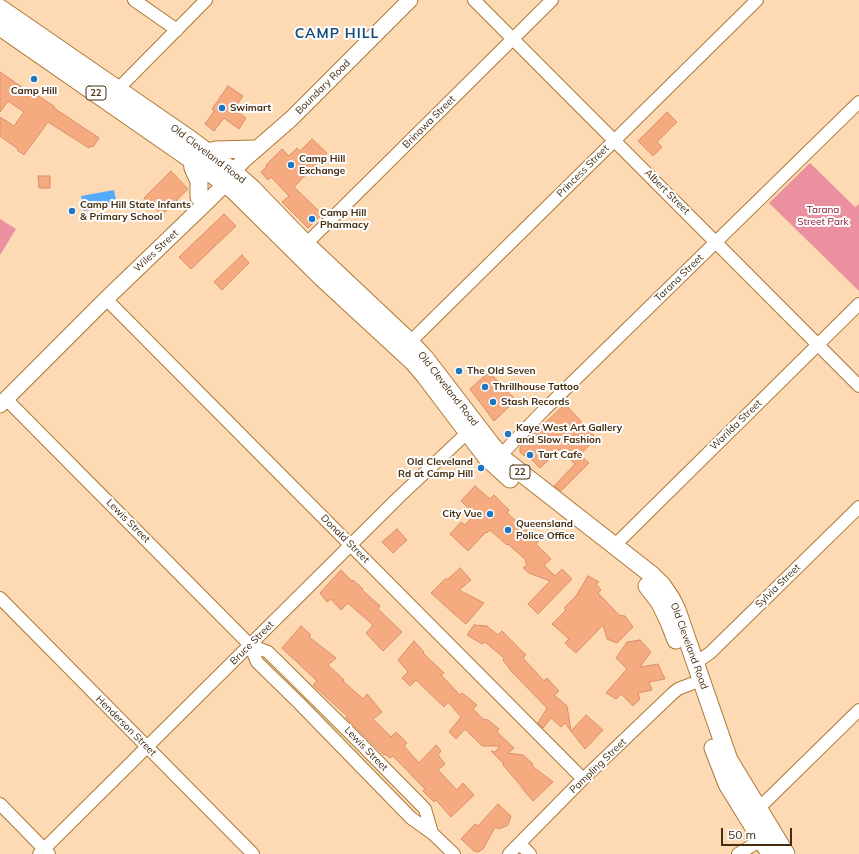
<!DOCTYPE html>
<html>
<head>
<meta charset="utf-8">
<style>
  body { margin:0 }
  #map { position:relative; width:859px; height:854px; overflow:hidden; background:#fddab3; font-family:Mulish,sans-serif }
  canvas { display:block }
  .scale { position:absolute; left:721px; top:828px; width:71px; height:18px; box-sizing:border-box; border:2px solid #452e12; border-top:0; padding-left:5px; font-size:12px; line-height:14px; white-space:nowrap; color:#452e12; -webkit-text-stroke:3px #fff; paint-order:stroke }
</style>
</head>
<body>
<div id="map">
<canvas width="859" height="854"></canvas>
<div class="scale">50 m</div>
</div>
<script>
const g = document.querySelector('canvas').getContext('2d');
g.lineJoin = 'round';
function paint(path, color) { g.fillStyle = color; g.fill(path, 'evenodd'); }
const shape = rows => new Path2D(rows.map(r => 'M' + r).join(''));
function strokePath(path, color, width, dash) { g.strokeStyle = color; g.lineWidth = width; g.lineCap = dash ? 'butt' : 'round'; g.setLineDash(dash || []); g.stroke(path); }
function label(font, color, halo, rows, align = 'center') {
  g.font = font + ' Mulish,sans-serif'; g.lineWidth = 4; g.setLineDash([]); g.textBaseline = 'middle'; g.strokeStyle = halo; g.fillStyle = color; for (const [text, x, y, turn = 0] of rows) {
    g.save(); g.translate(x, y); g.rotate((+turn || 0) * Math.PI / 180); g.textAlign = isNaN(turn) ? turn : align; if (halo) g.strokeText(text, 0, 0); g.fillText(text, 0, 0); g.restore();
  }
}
paint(shape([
  [810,163,855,207,859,204,859,291,769,203],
  [0,219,16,229,0,255]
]), '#eb909f');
paint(shape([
  [114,190,117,205,84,211,81,196]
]), '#54abfd');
const building = shape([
  [0,72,29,92,31,91,55,107,54,108,99,138,93,147,90,146,89,148,48,122,24,155,17,150,18,149,0,136,0,117,14,126,24,112,8,101,0,112,0,72],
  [228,86,243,96,234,109,246,118,239,129,224,118,214,131,205,124,214,111,212,109,228,86],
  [667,112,677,122,657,142,662,147,653,156,638,141,667,112],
  [312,139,327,153,294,187,322,214,308,228,282,202,289,196,271,177,268,180,261,172,267,166,266,165,282,149,289,156,297,148,300,151,312,139],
  [171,171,188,189,162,215,144,198,171,171],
  [38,176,50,176,50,188,39,188,38,176],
  [224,214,236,226,191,269,179,257,224,214],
  [242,255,249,263,222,290,214,282,242,255],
  [489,372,516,400,494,421,470,389,489,372],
  [565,404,596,438,580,455,589,463,561,491,554,486,575,464,560,449,540,468,526,454,524,456,520,452,520,447,565,404],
  [475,486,490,499,494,495,509,510,507,513,539,541,536,544,551,559,544,565,555,576,562,569,572,579,538,614,528,604,550,581,529,573,523,568,527,564,525,562,526,560,508,544,507,545,490,530,487,533,486,532,468,551,450,534,461,522,465,525,475,514,461,501,475,486],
  [397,529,407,540,393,553,382,542,397,529],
  [460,568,471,580,459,590,484,603,466,624,453,613,431,593,445,579,448,579,460,568],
  [341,570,352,581,353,580,363,589,362,590,380,606,378,609,402,632,383,651,366,633,373,625,348,603,341,610,331,599,327,602,320,593,341,570],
  [588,576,599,582,596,584,601,590,598,593,619,615,625,616,633,627,617,643,607,639,603,625,576,653,565,643,569,639,552,624,566,610,564,608,576,596,588,576],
  [474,625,487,626,498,635,502,631,526,655,523,658,544,681,547,678,559,691,554,695,567,706,571,731,565,723,561,727,551,718,543,728,538,723,547,708,512,672,503,660,504,658,485,642,482,644,467,635,474,625],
  [301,626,311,635,309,637,336,658,328,665,344,680,343,681,363,699,367,694,382,712,373,719,391,737,396,732,407,743,404,746,419,763,436,745,441,751,438,755,445,764,438,770,457,790,463,783,474,795,451,817,436,800,434,802,423,791,425,789,393,756,390,758,385,754,384,755,353,725,346,718,347,716,313,685,317,681,282,648,301,626],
  [640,640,651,652,640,667,658,664,665,679,649,682,652,690,638,693,640,699,633,706,621,694,616,699,606,693,627,669,616,658,627,642,640,640],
  [414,641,424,652,423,653,444,673,441,675,460,695,462,693,477,705,473,709,483,719,488,720,499,729,497,732,514,748,508,753,523,755,533,764,532,766,553,782,533,801,521,787,522,787,503,765,504,764,491,751,495,752,500,746,482,746,465,729,456,739,449,732,461,717,448,702,444,707,416,680,410,686,402,678,408,672,398,660,414,641],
  [586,715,603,730,585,749,571,731,586,715],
  [498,804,511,816,508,825,499,829,495,827,483,849,478,852,474,851,461,839,475,824,478,826,498,804]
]);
paint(building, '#f6aa7f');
strokePath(building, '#da8f66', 1);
const minor = shape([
  [134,0,177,30],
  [474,0,859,386],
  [118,89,206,0],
  [306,244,552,0],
  [106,299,583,779],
  [410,342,757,0],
  [6,399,250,645,268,652,360,743,425,809,432,833],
  [501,455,544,410,859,102],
  [614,546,859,304],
  [0,598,253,854],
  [250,645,257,662,299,703,411,818,432,833,454,854],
  [695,663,710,653,859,507],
  [0,804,49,854],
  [758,809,859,710],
  [520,844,530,854],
  [39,854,400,496,467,433],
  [509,854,583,779,672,694,678,689,691,684],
  [738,854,768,836]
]);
const major = shape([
  [0,405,106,299,209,200,225,184,233,171,245,159,292,118,410,0]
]);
const highway = shape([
  [0,8,190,139,233,171,252,188,306,244,410,342,425,358,491,444,506,461,652,575,662,585,671,598,677,610,729,760,786,854],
  [0,27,206,170,234,191,322,278,413,362,425,376,487,458,510,479],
  [208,152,216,150,255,149],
  [192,160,193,168,199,181,199,197],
  [647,586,660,603,669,622,676,640],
  [713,748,727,784,770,854]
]);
strokePath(minor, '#ae7835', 14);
strokePath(major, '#ae7835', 17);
strokePath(highway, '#ae7835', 19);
strokePath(minor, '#fff', 12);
strokePath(major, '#fff', 15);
strokePath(highway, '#fff', 17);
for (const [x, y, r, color] of [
  [34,79,4,"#1b76c3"],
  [222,108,4,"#1b76c3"],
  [291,165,4,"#1b76c3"],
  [72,211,4,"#1b76c3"],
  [312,219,4,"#1b76c3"],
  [459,371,4,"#1b76c3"],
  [485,387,4,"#1b76c3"],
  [493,402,4,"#1b76c3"],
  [508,434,4,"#1b76c3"],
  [530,455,4,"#1b76c3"],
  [481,468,4,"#1b76c3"],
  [490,514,4,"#1b76c3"],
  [508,530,4,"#1b76c3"]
]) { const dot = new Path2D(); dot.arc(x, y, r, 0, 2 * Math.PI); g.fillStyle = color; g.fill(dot); strokePath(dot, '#fff', 1.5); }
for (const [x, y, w] of [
  [96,93,20],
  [520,472,20]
]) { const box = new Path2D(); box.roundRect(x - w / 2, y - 7, w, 14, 3); g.fillStyle = '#fff'; g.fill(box); strokePath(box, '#452e12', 1); }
label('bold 9px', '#452e12', null, [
  ["22",96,93],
  ["22",520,472]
]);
label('10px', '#452e12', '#fff', [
  ["Boundary Road",323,87,-45],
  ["Brinawa Street",429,122,-45],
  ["Old Cleveland Road",208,154,37],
  ["Princess Street",583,171,-45],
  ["Albert Street",667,192,45],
  ["Wiles Street",156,251,-43],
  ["Tarana Street",679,278,-44],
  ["Old Cleveland Road",448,389,52],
  ["Warilda Street",736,425,-44],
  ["Lewis Street",128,521,45],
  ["Donald Street",345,539,45],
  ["Sylvia Street",778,586,-44],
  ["Bruce Street",252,643,-45],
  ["Old Cleveland Road",689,646,70],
  ["Henderson Street",126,726,45],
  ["Lewis Street",366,749,46],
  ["Pampling Street",598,766,-44]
]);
label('bold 10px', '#452e12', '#fff', [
  ["Camp Hill",34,91,"center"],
  ["Swimart",230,108],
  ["Camp Hill",299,159],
  ["Exchange",299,171],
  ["Camp Hill State Infants",80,205],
  ["& Primary School",80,217],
  ["Camp Hill",320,213],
  ["Pharmacy",320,225],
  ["The Old Seven",467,371],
  ["Thrillhouse Tattoo",493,387],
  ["Stash Records",501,402],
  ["Kaye West Art Gallery",516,428],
  ["and Slow Fashion",516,440],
  ["Tart Cafe",538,455],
  ["Old Cleveland",473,462,"right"],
  ["Rd at Camp Hill",473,474,"right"],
  ["City Vue",482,514,"right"],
  ["Queensland",516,524],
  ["Police Office",516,536]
], 'left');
label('10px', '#801535', '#fff', [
  ["Tarana",823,210],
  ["Street Park",823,222]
]);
g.letterSpacing = '1px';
label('bold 14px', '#144c7d', '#fff', [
  ["CAMP HILL",337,34]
]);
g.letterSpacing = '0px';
</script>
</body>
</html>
